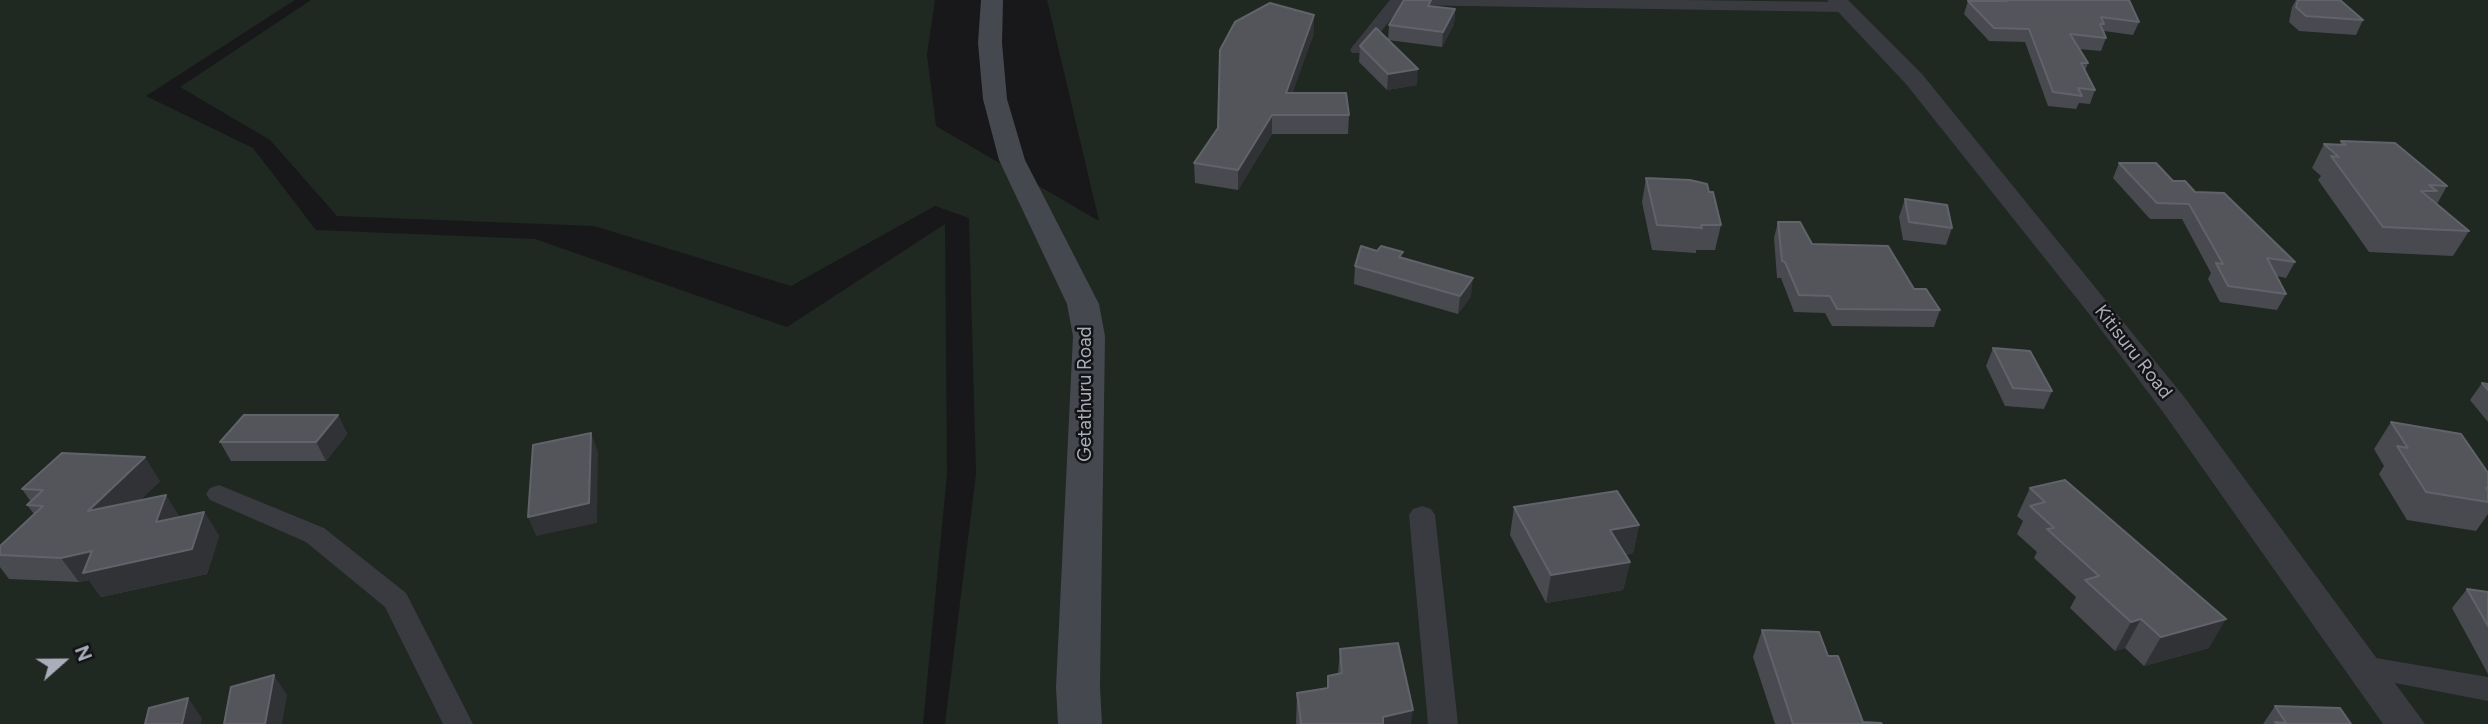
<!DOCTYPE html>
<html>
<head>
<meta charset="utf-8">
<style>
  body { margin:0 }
  #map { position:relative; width:2488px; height:724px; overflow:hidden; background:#18181a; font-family:Figtree,sans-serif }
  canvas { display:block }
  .north { position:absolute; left:28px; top:626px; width:70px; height:70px; -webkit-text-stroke:5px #131315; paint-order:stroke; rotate:69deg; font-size:19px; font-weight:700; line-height:28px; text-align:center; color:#a9aeba }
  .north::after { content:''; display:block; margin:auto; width:24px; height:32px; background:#a9aeba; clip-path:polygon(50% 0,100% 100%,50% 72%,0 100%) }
</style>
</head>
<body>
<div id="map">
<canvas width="2488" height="724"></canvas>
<div class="north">N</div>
</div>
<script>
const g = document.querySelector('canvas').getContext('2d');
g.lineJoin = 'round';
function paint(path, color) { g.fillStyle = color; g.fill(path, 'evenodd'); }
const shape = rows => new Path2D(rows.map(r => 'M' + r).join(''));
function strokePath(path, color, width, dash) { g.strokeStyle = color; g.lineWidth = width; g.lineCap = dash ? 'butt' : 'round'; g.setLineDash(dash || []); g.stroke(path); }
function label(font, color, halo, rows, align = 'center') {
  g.font = font + ' Figtree,sans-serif'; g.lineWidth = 5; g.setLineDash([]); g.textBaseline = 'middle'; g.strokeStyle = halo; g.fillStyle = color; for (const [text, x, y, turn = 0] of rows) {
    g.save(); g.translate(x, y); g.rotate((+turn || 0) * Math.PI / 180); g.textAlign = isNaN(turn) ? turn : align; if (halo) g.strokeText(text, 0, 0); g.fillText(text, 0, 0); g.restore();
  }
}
paint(shape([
  [0,0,295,0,146,96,253,148,316,230,535,239,787,327,945,224,947,474,923,724,0,724],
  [311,0,935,0,927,55,936,126,1099,221,1047,0,2488,0,2488,724,945,724,976,474,969,218,935,206,791,286,594,226,337,216,270,140,180,87]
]), '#1f2821');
paint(shape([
  [1390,0,1685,0,1843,2,1851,7,1843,12,1402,5,1364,53,1352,53,1350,50,1352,47,1390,0],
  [219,485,324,528,406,593,473,724,443,724,385,607,306,542,210,500,206,494,210,488,219,485],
  [1422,506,1431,509,1435,515,1458,724,1428,724,1409,515,1413,509,1422,506],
  [2364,656,2488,677,2488,701,2354,675,2349,667,2354,659,2364,656]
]), '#3a3b41');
paint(shape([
  [1827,0,1848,0,1922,74,2185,398,2425,724,2383,724,2163,412,2090,315,1906,84,1827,0]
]), '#3a3b41');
paint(shape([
  [981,0,1003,0,1002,43,1007,99,1025,160,1099,304,1105,336,1100,687,1102,724,1058,724,1056,687,1073,336,1067,304,999,160,983,99,978,43,981,0]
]), '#46484f');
paint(shape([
  [1997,0,2129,0,2139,22,2133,35,2104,31,2106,38,2101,51,2079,49,2088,63,2085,71,2095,90,2090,104,2079,103,2076,109,2048,106,2025,42,1989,41,1964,14,1968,1,1998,1],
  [2296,0,2340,0,2363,20,2356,35,2299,31,2289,22,2292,7],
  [1430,6,1455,9,1454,24,1442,47,1388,40,1417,85,1387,90,1359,62,1360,46,1388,40,1389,25],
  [1314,33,1292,93,1349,115,1348,134,1272,134,1238,190,1195,183,1194,163],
  [2341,141,2447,186,2437,204,2469,231,2453,256,2369,252,2318,180,2321,176,2312,168,2324,144,2340,144],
  [2119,163,2173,181,2195,192,2295,262,2286,278,2277,276,2286,294,2277,310,2220,302,2208,279,2211,273,2182,219,2150,219,2113,178],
  [1646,178,1721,225,1715,250,1696,250,1696,253,1652,250,1642,202],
  [1905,199,1952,228,1946,245,1903,240,1899,217],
  [1778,222,1812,244,1914,289,1940,310,1934,327,1832,326,1825,313,1794,312,1781,278,1777,278,1774,238],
  [1403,258,1471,296,1458,314,1354,284,1355,266],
  [1993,348,2052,391,2044,409,2005,406,1986,366],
  [2482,383,2488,384,2488,422,2470,400],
  [338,415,347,434,326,461,231,461,220,442],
  [2391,422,2488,473,2488,514,2476,531,2407,520,2379,474,2384,466,2374,449],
  [160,481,140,500,180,517,204,512,219,536,207,574,101,597,89,580,79,582,9,579,0,567,0,546,34,514,27,505,31,502,22,489],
  [2030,488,2209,648,2144,666,2125,648,2115,651,2070,608,2076,597,2034,558,2037,552,2017,534,2023,521,2017,516],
  [1514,507,1639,525,1633,553,1625,555,1630,562,1623,590,1546,603,1510,535],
  [2467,589,2488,592,2488,674,2452,608],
  [1762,630,1828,656,1863,722,1882,724,1775,724,1753,657],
  [1340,649,1411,724,1296,724,1297,693,1327,688,1338,674],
  [2275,706,2351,724,2263,724]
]), '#494a4f');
paint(shape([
  [1455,9,1454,24,1442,47,1443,32],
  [1314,15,1314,33,1286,112,1286,93],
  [1418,69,1417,85,1387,90,1388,74],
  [1272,115,1272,134,1238,190,1238,170],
  [1473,278,1471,296,1458,314,1460,296],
  [338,415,347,434,326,461,316,442],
  [591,433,598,452,597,523,536,536,528,517],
  [145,457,160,481,105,535,88,511],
  [166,495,181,519,156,522],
  [204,512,219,536,207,574,101,597,89,580,79,582,61,558],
  [1639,525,1633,553,1604,558,1610,530],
  [1630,562,1623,590,1546,603,1551,575],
  [2141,619,2125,648,2115,651,2131,622],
  [2226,619,2209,648,2144,666,2161,637],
  [274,675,287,695,282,724,265,724],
  [188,698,202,718,201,724,182,724],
  [1413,710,1411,724,1382,724,1383,717]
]), '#313235');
const building = shape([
  [1404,0,1431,0,1428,6,1455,9,1443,32,1389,25,1404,0],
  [2006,0,2129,0,2139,22,2101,17,2104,24,2100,24,2106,38,2070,34,2088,63,2081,63,2095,90,2078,88,2082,96,2053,92,2029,29,1994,28,1968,1,2007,1,2006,0],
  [2298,0,2340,0,2363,20,2306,16,2296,7,2298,0],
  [1270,3,1314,15,1286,93,1346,93,1349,115,1272,115,1238,170,1194,163,1218,128,1220,50,1235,22,1270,3],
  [1376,28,1418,69,1388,74,1360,46,1376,28],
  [2341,141,2395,143,2447,186,2429,185,2437,191,2421,191,2469,231,2383,227,2331,156,2339,157,2324,144,2346,145,2341,141],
  [2119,163,2156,163,2173,181,2185,181,2195,192,2224,193,2295,262,2267,258,2286,294,2228,286,2216,263,2223,264,2189,204,2157,203,2119,163],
  [1646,178,1690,180,1707,184,1709,192,1713,192,1721,225,1701,225,1702,228,1657,225,1646,178],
  [1905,199,1947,205,1952,228,1909,222,1905,199],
  [1778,222,1800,222,1812,244,1888,246,1914,289,1926,289,1940,310,1837,309,1830,296,1799,295,1785,262,1782,261,1778,222],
  [1361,246,1377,251,1381,246,1403,252,1399,257,1473,278,1460,296,1355,266,1361,246],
  [1993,348,2030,351,2052,391,2013,388,1993,348],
  [2482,383,2488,384,2488,390,2482,383],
  [244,415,338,415,316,442,220,442,244,415],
  [2391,422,2461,434,2488,473,2488,488,2486,488,2488,491,2488,502,2426,492,2397,446,2408,448,2391,422],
  [591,433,589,503,528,517,533,445,591,433],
  [62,453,145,457,88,511,166,495,156,522,204,512,192,549,83,573,92,551,61,558,0,555,0,546,43,506,27,505,43,490,22,489,62,453],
  [2065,480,2226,619,2161,637,2141,619,2131,622,2085,580,2099,576,2047,529,2054,528,2030,506,2045,502,2030,488,2065,480],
  [1617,491,1639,525,1610,530,1630,562,1551,575,1514,507,1617,491],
  [2467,589,2488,592,2488,626,2467,589],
  [1762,630,1819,632,1828,656,1838,656,1863,722,1881,723,1882,724,1793,724,1762,630],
  [1398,643,1413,710,1383,717,1383,724,1300,724,1301,722,1297,693,1328,688,1328,676,1342,673,1340,649,1398,643],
  [274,675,265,724,224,724,231,687,274,675],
  [188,698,182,724,145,724,149,708,188,698],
  [2275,706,2340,708,2351,724,2277,724,2275,722,2286,723,2275,706]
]);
paint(building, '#54555b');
strokePath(building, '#61636a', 2);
label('19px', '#a9aeba', '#131315', [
  ["Kitisuru Road",2133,352,52],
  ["Getathuru Road",1085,394,-90]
]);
</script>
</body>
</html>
